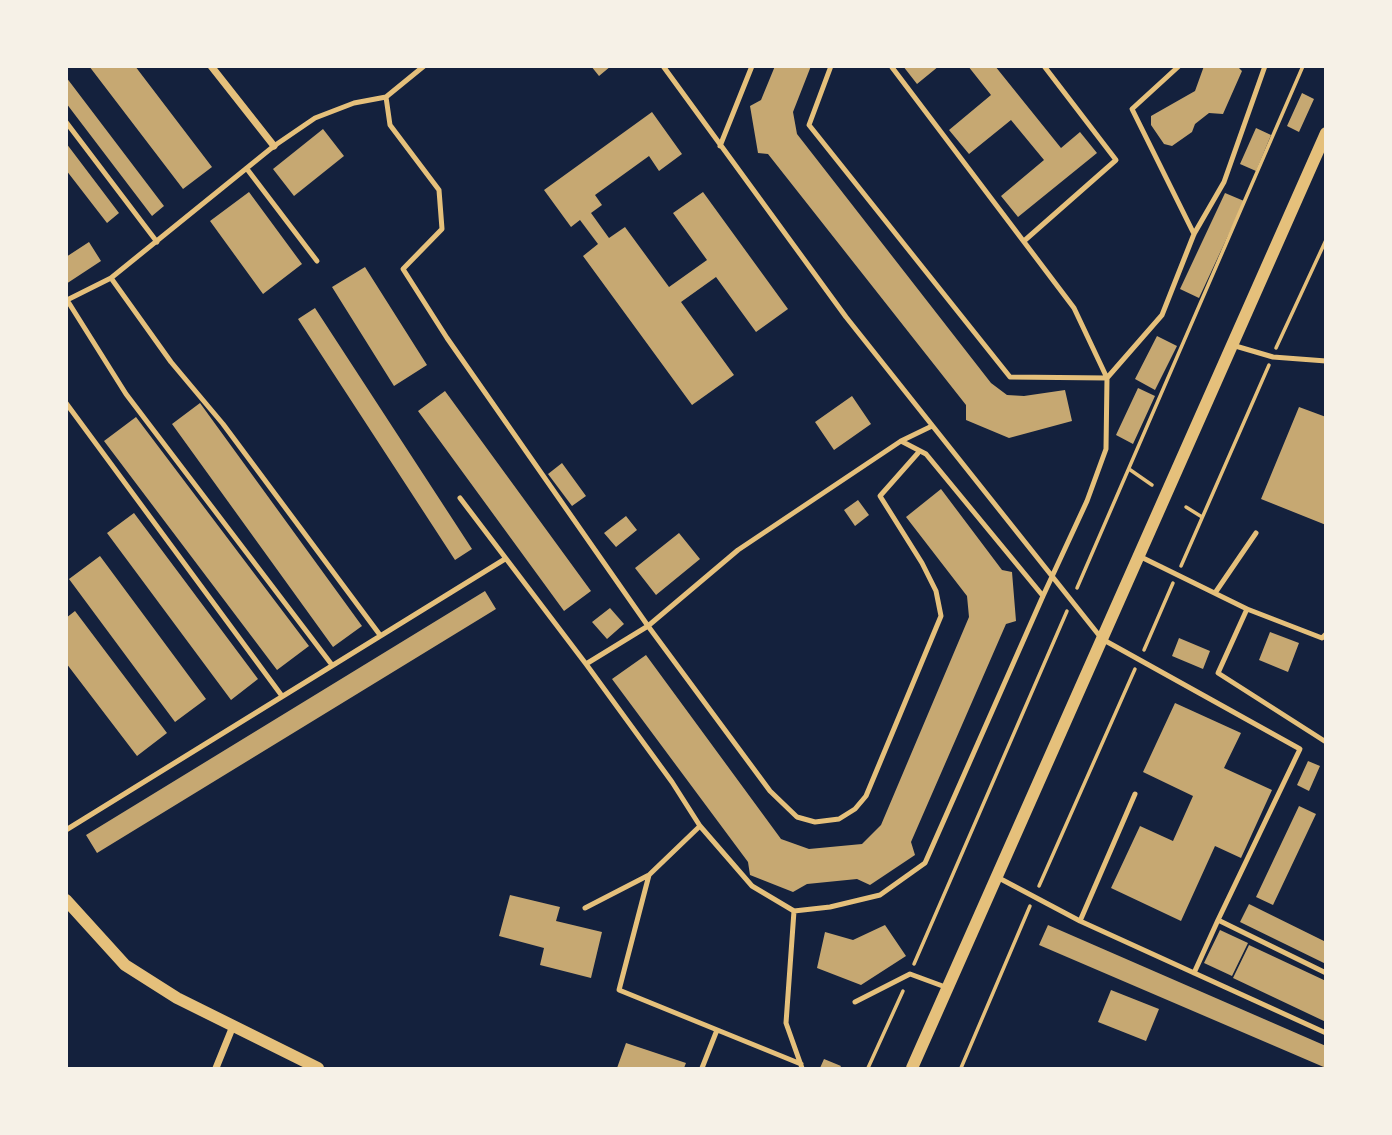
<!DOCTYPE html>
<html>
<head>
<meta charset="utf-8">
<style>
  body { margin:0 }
  #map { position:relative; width:1392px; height:1135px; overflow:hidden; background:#14213d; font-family:"IBM Plex Sans",sans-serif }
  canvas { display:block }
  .frame { position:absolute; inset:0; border:68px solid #f6f1e7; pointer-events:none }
</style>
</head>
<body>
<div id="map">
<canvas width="1392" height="1135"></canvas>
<div class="frame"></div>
</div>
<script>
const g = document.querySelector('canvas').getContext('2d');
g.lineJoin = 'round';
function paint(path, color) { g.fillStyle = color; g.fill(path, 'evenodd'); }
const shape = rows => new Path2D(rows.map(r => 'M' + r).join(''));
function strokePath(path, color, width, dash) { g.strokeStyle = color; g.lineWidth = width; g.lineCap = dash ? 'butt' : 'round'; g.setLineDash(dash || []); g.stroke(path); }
paint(shape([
  [89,66,135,66,212,167,183,189],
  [591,66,611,66,599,76],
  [775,66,811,66,793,112,797,134,991,383,1007,395,1024,396,1065,390,1072,421,1009,438,966,420,966,405,768,154,758,153,750,106,761,100],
  [903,66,939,66,917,84],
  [968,66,995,66,1061,148,1080,132,1097,153,1018,217,1001,196,1044,160,1011,120,969,154,949,130,991,95],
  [1204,66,1237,66,1242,71,1223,114,1209,113,1195,124,1192,132,1172,146,1164,144,1151,125,1151,116,1195,91],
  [66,77,164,206,152,216,66,103],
  [1302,93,1314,99,1299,132,1287,126],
  [652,112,682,154,659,171,649,156,595,195,602,205,591,213,609,238,625,227,669,287,707,260,673,213,703,192,788,309,756,332,716,277,681,302,734,375,692,405,583,256,598,244,580,220,571,227,544,190],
  [1256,128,1271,135,1256,171,1240,164],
  [323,129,344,156,294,196,273,169],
  [66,143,119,213,107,223,66,170],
  [249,192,302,264,263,294,210,221],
  [1225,193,1244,201,1199,298,1180,289],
  [89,242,101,261,66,284,66,257],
  [365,267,427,365,394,386,332,287],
  [315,308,472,549,455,560,298,319],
  [1157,336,1177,346,1155,390,1135,379],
  [1138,388,1155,396,1133,444,1116,435],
  [445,391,591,591,564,611,418,411],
  [852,396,871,424,834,450,815,422],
  [200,403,362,626,333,647,172,424],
  [1299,407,1326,417,1326,525,1261,499],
  [136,417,309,646,277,670,104,441],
  [562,463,586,496,572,506,548,474],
  [941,489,1002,570,1012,572,1016,621,1006,624,911,842,915,855,870,885,857,879,807,884,793,892,750,875,748,862,612,679,646,655,781,839,809,849,862,844,881,825,969,617,967,596,906,517],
  [858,500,869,515,855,526,844,510],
  [134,513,258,679,231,700,107,533],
  [626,516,637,530,616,547,604,533],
  [679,533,700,559,656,595,635,568],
  [100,556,206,699,175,722,69,579],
  [485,591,496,609,97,853,86,835],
  [610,608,624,624,607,639,592,622],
  [75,611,167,733,137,756,66,663,66,618],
  [1270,632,1299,643,1288,672,1259,660],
  [1179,638,1210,651,1203,669,1172,656],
  [1175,703,1241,733,1224,768,1272,790,1241,858,1215,846,1181,921,1111,888,1140,826,1173,841,1193,796,1143,772],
  [1308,761,1320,766,1309,791,1297,785],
  [1299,806,1316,814,1273,905,1256,897],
  [510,895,560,907,556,921,602,932,591,978,540,965,544,948,499,936],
  [1249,904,1326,942,1326,964,1240,922],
  [885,925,906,956,861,985,817,968,825,932,853,940],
  [1048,925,1326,1046,1326,1068,1039,945],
  [1220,930,1248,943,1232,976,1204,963],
  [1249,945,1326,981,1326,1022,1233,978],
  [1111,990,1159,1009,1146,1041,1098,1022],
  [626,1043,686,1063,684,1068,617,1068],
  [824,1059,841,1066,840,1068,820,1068]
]), '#c6a872');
strokePath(shape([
  [1276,348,1326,240],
  [1129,469,1152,485],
  [1186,507,1202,517],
  [1181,566,1269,365],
  [1077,588,1303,66],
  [1144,650,1173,583],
  [1039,886,1135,669],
  [914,964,1067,611],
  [868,1068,903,991],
  [961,1068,1030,906]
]), '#e5c07b', 3.5);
strokePath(shape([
  [663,66,846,317,1102,639,1300,749,1218,920],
  [831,66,809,125,1010,377,1107,378,1074,308,891,66],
  [1179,66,1132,109,1194,234],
  [386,97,390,125,439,190,442,229,403,269,447,338,648,626,770,791,797,817,815,822,839,819,855,809,866,796,941,616,936,591,922,563,880,496,918,453],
  [66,122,157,242],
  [720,146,752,66],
  [247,169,317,261],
  [1024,241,1116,160,1044,66],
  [111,278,171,362,223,424,380,635],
  [67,300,126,394,332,665],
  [67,300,111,278,274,146,315,118,354,103,386,97,424,66],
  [1232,345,1273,357,1326,361],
  [66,403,282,696],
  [901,441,932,426],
  [460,498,586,664,672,782,700,826,752,886,794,911,786,1023,802,1068],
  [1139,556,1247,609,1218,673,1326,742],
  [1215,593,1256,533],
  [1247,609,1322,638,1326,634],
  [586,664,648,626,738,550,901,441,926,454,1043,596,1087,501,1106,449,1107,378,1162,315,1194,234,1224,182,1265,66],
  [66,830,505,559],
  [649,875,619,990,801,1064],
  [997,877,1080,921,1135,794],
  [585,908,649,875,700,826],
  [794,911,830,907,880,895,925,863,1043,596],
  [1080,921,1326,1033],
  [1194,973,1218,920,1326,973],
  [855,1002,910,974,948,988],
  [702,1068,717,1030]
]), '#e5c07b', 5);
strokePath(shape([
  [211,66,274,146],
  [216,1068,233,1026]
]), '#e5c07b', 7);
strokePath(shape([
  [66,900,125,965,177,998,318,1068],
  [912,1068,1326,133]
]), '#e5c07b', 12);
</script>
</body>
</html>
